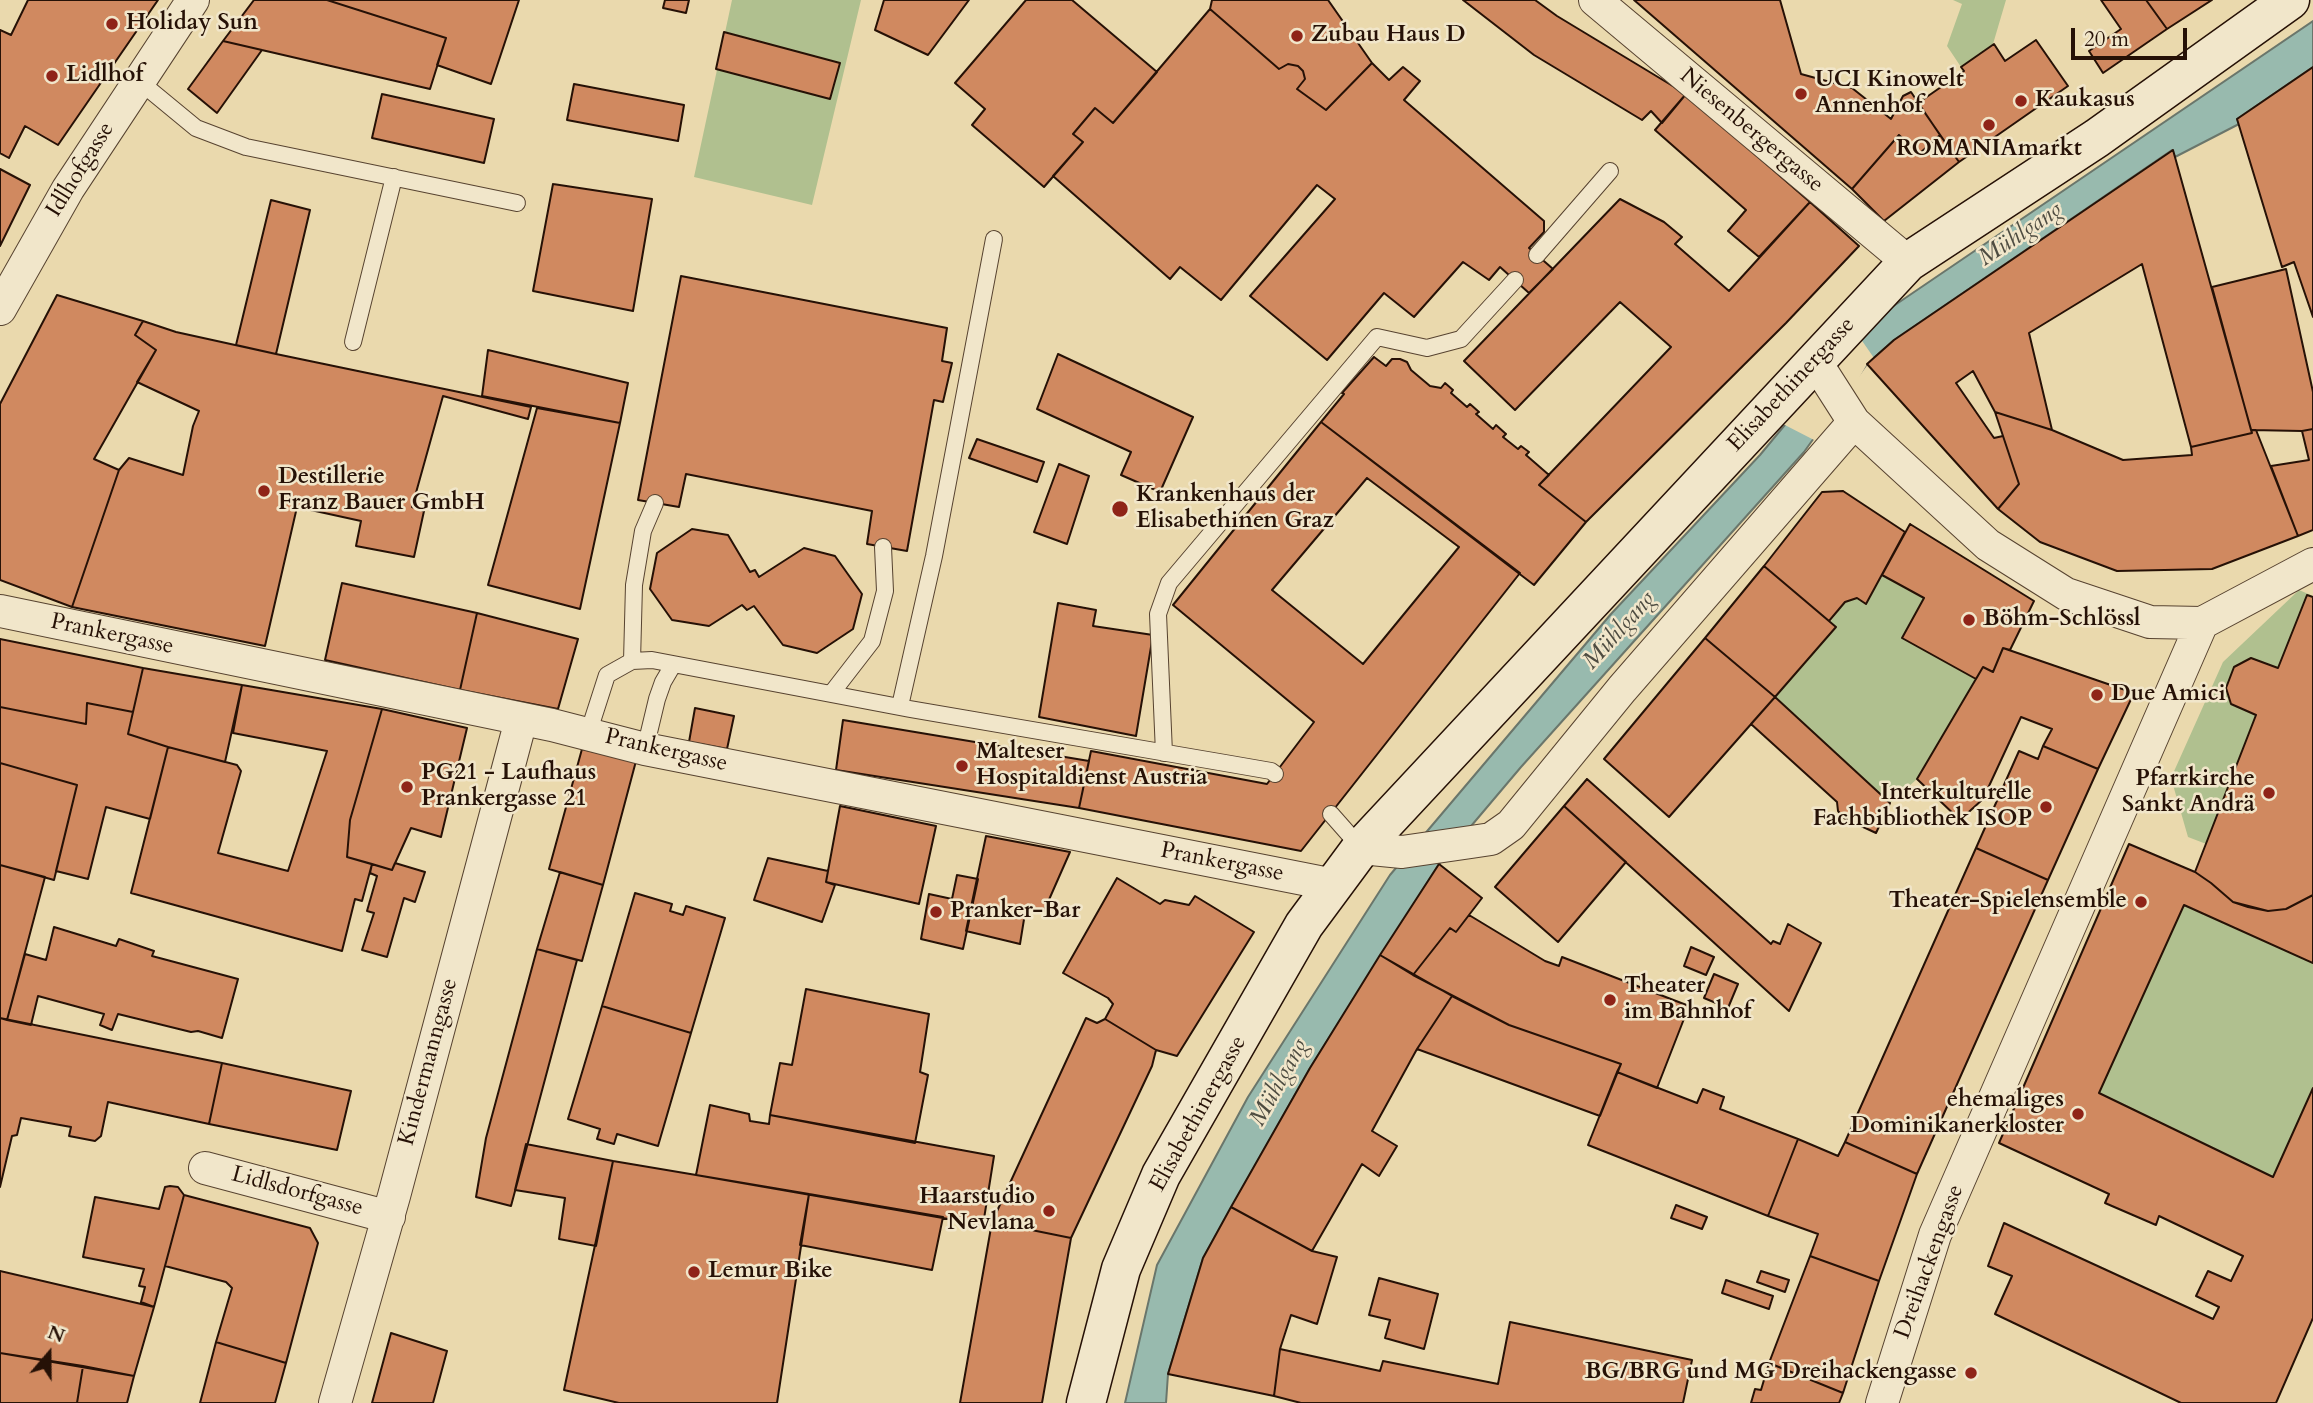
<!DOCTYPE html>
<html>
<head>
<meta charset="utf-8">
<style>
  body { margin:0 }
  #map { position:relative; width:2313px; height:1403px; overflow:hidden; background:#ead9ad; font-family:Cardo,serif }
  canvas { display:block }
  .north { position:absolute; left:14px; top:1319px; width:70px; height:70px; -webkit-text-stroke:5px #f1e6ca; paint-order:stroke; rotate:20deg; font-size:19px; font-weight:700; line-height:28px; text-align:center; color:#261106 }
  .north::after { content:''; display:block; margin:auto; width:24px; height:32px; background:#261106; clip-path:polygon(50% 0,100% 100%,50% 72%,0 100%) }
  .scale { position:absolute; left:2071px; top:28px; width:116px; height:32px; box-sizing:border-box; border:4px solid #261106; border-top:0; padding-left:9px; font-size:21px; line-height:24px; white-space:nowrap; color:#261106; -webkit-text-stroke:5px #f1e6ca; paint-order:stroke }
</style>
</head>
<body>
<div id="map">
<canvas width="2313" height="1403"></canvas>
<div class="north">N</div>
<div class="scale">20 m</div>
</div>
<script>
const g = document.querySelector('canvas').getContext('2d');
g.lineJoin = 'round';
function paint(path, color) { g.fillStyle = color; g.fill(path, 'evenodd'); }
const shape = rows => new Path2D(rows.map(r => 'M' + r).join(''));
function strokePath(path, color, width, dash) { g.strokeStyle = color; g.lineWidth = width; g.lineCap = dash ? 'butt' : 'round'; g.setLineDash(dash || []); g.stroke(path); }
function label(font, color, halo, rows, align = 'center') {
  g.font = font + ' Cardo,serif'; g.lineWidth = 5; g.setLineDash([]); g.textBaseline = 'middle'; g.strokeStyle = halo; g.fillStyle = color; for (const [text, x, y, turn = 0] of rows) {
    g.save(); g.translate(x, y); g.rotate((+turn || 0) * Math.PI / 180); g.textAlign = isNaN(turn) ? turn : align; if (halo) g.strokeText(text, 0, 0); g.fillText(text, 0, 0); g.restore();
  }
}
paint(shape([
  [732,0,861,0,812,205,694,177],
  [1953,0,2006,0,1993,44,1961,67,1947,46,1962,4],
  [1882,575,1924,598,1976,679,1917,779,1890,803,1775,697,1845,602,1857,598,1866,603],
  [2299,590,2313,596,2313,885,2188,837,2171,778,2223,662],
  [2184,905,2313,963,2313,1088,2273,1177,2099,1093]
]), '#b0c08f');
const water = shape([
  [2313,21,2313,67,2237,119,2239,124,2175,157,2172,150,1894,340,1867,364,1804,452,1521,767,1439,864,1310,1068,1203,1258,1168,1374,1166,1403,1125,1403,1157,1265,1248,1097,1390,875,1611,614,1760,455,1870,322,2313,21]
]);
paint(water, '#98baae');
strokePath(water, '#6a766b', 2);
paint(shape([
  [1858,335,1874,358,1867,364,1851,392,1816,441,1781,423]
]), '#ead9ad');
const building = shape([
  [28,0,158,0,58,145,25,126,9,158,0,153,0,30,11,35,28,0],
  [254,0,327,0,446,38,430,89,223,41,254,0],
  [327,0,519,0,491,84,437,65,446,38,327,0],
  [665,0,689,0,686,13,663,8,665,0],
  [884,0,969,0,928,55,875,30,884,0],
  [1026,0,1072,0,1157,72,1113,123,1095,108,1073,134,1083,142,1044,187,972,125,985,109,955,83,1026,0],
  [1212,0,1328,0,1372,63,1326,110,1297,89,1305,79,1303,71,1298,66,1288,64,1279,69,1210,9,1212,0],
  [1463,0,1535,0,1557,16,1686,94,1662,123,1651,111,1642,120,1534,55,1463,0],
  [1634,0,1780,0,1801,74,1852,88,1891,119,1903,96,1911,92,1940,135,1919,154,1899,135,1852,189,1634,0],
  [2101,0,2146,0,2167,29,2103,73,2089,51,2121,29,2101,0],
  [2146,0,2212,0,2167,29,2146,0],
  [1210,9,1279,69,1288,64,1298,66,1303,71,1305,79,1297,89,1326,110,1372,63,1389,80,1403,67,1420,81,1404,100,1544,221,1544,232,1529,248,1553,269,1529,293,1500,267,1489,280,1463,262,1414,317,1384,293,1327,360,1250,296,1335,199,1317,185,1221,300,1180,267,1170,279,1053,176,1083,142,1073,134,1095,108,1113,123,1210,9],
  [724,32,840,63,830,99,716,69,724,32],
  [2036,40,2068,86,1959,162,1918,103,1964,71,1961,67,1994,44,2005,61,2036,40],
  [223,41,262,50,217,113,188,89,223,41],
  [2313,67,2313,317,2294,262,2282,267,2237,119,2313,67],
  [574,84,684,105,678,141,567,120,574,84],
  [382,94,494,119,484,163,372,138,382,94],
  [1686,94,1810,202,1759,257,1728,231,1746,210,1655,130,1686,94],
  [1899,135,1919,154,1940,135,1959,162,1884,221,1852,189,1899,135],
  [2173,150,2252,433,2191,447,2142,264,2029,333,2052,430,1995,412,1973,371,1956,383,1994,438,2003,436,2019,484,1998,509,1867,364,1894,340,2173,150],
  [0,169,30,185,0,246,0,169],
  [553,184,652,199,633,311,533,291,553,184],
  [1620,199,1664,222,1682,237,1675,244,1729,291,1810,202,1859,246,1786,323,1586,522,1539,485,1671,347,1620,302,1515,410,1464,361,1620,199],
  [271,200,310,210,276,354,236,345,271,200],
  [2286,269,2313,392,2313,429,2302,431,2251,430,2212,287,2286,269],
  [681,276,947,328,942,361,952,363,943,402,934,400,907,551,867,544,872,511,686,474,679,507,638,500,681,276],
  [57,295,143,321,135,335,156,350,94,459,119,470,72,607,0,580,0,404,57,295],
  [143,321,176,332,276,354,531,407,528,419,443,396,412,507,424,511,414,557,356,546,361,521,297,507,265,646,72,607,119,470,129,458,183,475,193,426,199,411,137,382,156,350,135,335,143,321],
  [488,350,628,383,620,423,482,396,488,350],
  [1058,354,1193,417,1160,492,1121,475,1131,452,1037,409,1058,354],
  [1374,357,1386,366,1392,359,1400,359,1407,362,1411,370,1430,386,1441,388,1445,383,1453,390,1451,393,1467,407,1470,404,1479,412,1476,414,1493,429,1496,425,1506,434,1503,437,1518,449,1521,446,1529,452,1526,455,1549,475,1539,485,1586,522,1534,585,1321,422,1344,394,1342,393,1374,357],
  [537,408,620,423,580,609,488,585,537,408],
  [1995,412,2052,430,2123,460,2192,455,2191,447,2252,433,2251,430,2256,430,2298,536,2212,569,2117,571,2040,542,1998,509,2019,484,1995,412],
  [1321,422,1520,573,1301,851,1079,808,1091,751,1267,784,1314,722,1173,605,1321,422],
  [1367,478,1459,547,1363,664,1272,590,1367,478],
  [2313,429,2313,530,2298,536,2271,466,2309,460,2302,431,2313,429],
  [977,439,1044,462,1037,482,969,458,977,439],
  [1059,464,1089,476,1067,544,1034,532,1059,464],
  [1843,491,1905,532,1866,604,1857,598,1845,602,1829,621,1764,566,1822,492,1843,491],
  [1910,524,2034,601,2010,650,2003,648,1993,672,1983,667,1976,679,1902,638,1924,598,1882,575,1910,524],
  [692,529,728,535,750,572,755,570,759,577,804,548,835,556,862,594,853,629,817,653,783,645,754,606,747,610,742,605,709,626,672,620,650,589,657,553,692,529],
  [1764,566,1836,627,1775,697,1705,638,1764,566],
  [342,583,477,613,460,690,325,660,342,583],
  [2307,595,2313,597,2313,895,2286,909,2268,911,2233,902,2211,883,2195,872,2256,715,2231,704,2226,688,2234,667,2251,658,2278,668,2307,595],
  [1058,603,1096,610,1093,626,1153,635,1136,736,1039,717,1058,603],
  [477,613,578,639,558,709,460,690,477,613],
  [1705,638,1775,697,1669,817,1604,759,1705,638],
  [0,639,143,668,133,712,87,703,86,724,0,707,0,639],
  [2003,648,2134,693,2098,769,2043,746,2052,729,2021,717,1983,799,1960,820,1917,779,1983,667,1993,672,2003,648],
  [143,668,242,685,225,762,168,747,128,734,143,668],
  [242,685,382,709,350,820,347,857,372,864,362,901,355,899,342,951,131,893,168,747,237,765,241,771,218,853,288,871,327,751,233,733,242,685],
  [1775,697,1890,803,1876,833,1844,818,1838,811,1837,802,1751,724,1775,697],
  [87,703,133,712,128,734,168,747,150,819,106,807,88,879,56,871,77,785,0,763,0,707,86,724,87,703],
  [695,708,734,716,727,749,689,742,695,708],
  [382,709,467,728,441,837,411,828,392,870,347,857,350,820,382,709],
  [843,720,1089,761,1079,808,836,770,843,720],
  [2043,746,2098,769,2048,880,1976,848,2019,751,2038,759,2043,746],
  [582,749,636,761,603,885,549,869,582,749],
  [0,763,77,785,54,880,0,865,0,763],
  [1587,779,1771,944,1773,941,1780,944,1788,924,1821,943,1789,1011,1564,806,1587,779],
  [840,806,936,826,919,904,826,882,840,806],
  [1564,806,1626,862,1558,942,1495,887,1564,806],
  [986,836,1070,852,1044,911,1026,907,1020,944,966,931,986,836],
  [2129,844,2195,872,2211,883,2233,902,2248,907,2268,911,2286,909,2313,895,2313,963,2184,905,2099,1093,2273,1177,2313,1088,2313,1318,2276,1403,2181,1403,1995,1314,2012,1276,1988,1266,2004,1223,2213,1319,2219,1307,2196,1296,2208,1271,2231,1281,2243,1256,2159,1216,2156,1225,2105,1203,2109,1194,1999,1143,2129,844],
  [1976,848,2048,880,1917,1174,1845,1142,1976,848],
  [768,858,828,871,826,882,835,885,822,922,754,900,768,858],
  [395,863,425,872,415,902,404,898,387,957,362,950,374,913,367,911,377,876,370,873,372,864,392,870,395,863],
  [1439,864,1482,898,1456,932,1450,928,1413,975,1380,955,1439,864],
  [0,865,45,877,7,1020,0,1018,0,865],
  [560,872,603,885,582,961,537,949,560,872],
  [957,875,978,879,963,949,921,939,929,894,952,899,957,875],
  [1117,878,1160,904,1165,900,1189,905,1195,896,1254,932,1177,1056,1156,1050,1105,1019,1113,1004,1108,998,1063,973,1117,878],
  [635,893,672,904,670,911,683,915,686,906,725,918,691,1033,602,1006,635,893],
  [1469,915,1545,961,1559,966,1562,957,1689,1006,1657,1088,1617,1072,1621,1064,1509,1025,1413,975,1450,928,1456,932,1469,915],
  [54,927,116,946,119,939,154,951,152,956,238,979,222,1038,198,1031,191,1032,118,1014,112,1030,100,1025,104,1014,38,996,31,1025,7,1020,25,954,46,960,54,927],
  [1691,947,1714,957,1706,975,1684,966,1691,947],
  [537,949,577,960,511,1206,476,1197,486,1138,537,949],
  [1380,955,1452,996,1417,1049,1372,1131,1397,1146,1379,1176,1362,1164,1312,1251,1231,1207,1310,1068,1380,955],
  [1714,974,1738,984,1728,1008,1704,998,1714,974],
  [806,989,929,1014,920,1072,928,1075,915,1143,770,1115,780,1063,792,1065,806,989],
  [1452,996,1509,1025,1621,1064,1600,1116,1417,1049,1452,996],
  [602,1006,691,1033,658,1146,617,1134,614,1144,597,1139,600,1129,568,1119,602,1006],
  [0,1018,222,1063,209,1124,108,1102,101,1136,95,1141,69,1136,71,1127,21,1118,17,1135,12,1136,0,1187,0,1018],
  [1086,1018,1097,1023,1105,1019,1156,1050,1152,1066,1071,1238,992,1222,1086,1018],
  [222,1063,351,1091,337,1150,209,1124,222,1063],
  [1617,1072,1697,1103,1703,1089,1724,1097,1720,1109,1798,1139,1768,1216,1588,1145,1617,1072],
  [710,1105,749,1114,750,1121,769,1124,770,1115,994,1156,983,1225,696,1175,710,1105],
  [1798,1139,1838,1156,1845,1142,1917,1174,1879,1281,1810,1256,1818,1234,1768,1216,1798,1139],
  [526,1144,613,1161,596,1246,559,1239,565,1198,515,1190,526,1144],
  [613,1161,809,1194,777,1403,619,1403,564,1390,613,1161],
  [170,1186,178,1187,184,1195,154,1307,141,1302,145,1287,139,1286,144,1269,83,1257,95,1197,159,1209,165,1187,170,1186],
  [809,1194,943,1217,932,1270,800,1245,809,1194],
  [184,1195,310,1228,318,1243,286,1363,216,1342,232,1288,226,1282,165,1266,184,1195],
  [1676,1205,1707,1217,1702,1229,1671,1218,1676,1205],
  [1231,1207,1312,1251,1337,1257,1317,1324,1291,1315,1280,1349,1274,1396,1168,1374,1203,1258,1231,1207],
  [992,1222,1071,1238,1042,1403,960,1403,992,1222],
  [1810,1256,1879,1281,1843,1393,1769,1363,1810,1256],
  [0,1271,154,1307,134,1376,0,1353,0,1271],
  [1761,1271,1789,1280,1785,1292,1757,1282,1761,1271],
  [1379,1278,1438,1294,1424,1349,1385,1338,1390,1320,1369,1315,1379,1278],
  [1726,1280,1773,1296,1769,1309,1722,1293,1726,1280],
  [1510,1322,1692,1360,1683,1403,1301,1403,1274,1396,1280,1349,1380,1371,1383,1361,1498,1384,1510,1322],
  [391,1333,447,1351,433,1403,372,1403,391,1333],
  [216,1342,286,1363,275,1403,200,1403,216,1342],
  [0,1353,83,1366,77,1403,0,1403,0,1353],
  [1769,1363,1843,1393,1839,1403,1751,1403,1755,1389,1761,1390,1769,1363],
  [83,1366,134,1376,127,1403,77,1403,83,1366]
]);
paint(building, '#d08960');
strokePath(building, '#261106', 2);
const lane = shape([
  [139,81,196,128,246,147,517,203],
  [1537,255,1610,171],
  [353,342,394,177],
  [632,661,634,585,643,531,655,503],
  [831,694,872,641,885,591,883,547],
  [900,706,934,556,994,239],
  [588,734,607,675,632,661,652,660,910,709,1225,763,1271,771,1275,774],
  [645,749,657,699,663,682,673,665],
  [1164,753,1158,614,1169,583,1377,337,1427,348,1461,339,1515,280],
  [1331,814,1361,848]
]);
const street = shape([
  [1595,0,1908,262],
  [0,309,68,189,193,0],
  [1815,361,1854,422,1988,545,2066,594,2150,622,2202,623,2313,564],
  [0,611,552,725,645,749,1334,885],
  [1361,848,1402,852,1471,842,1491,839,1511,825,1622,689,1854,422],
  [205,1168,389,1217],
  [335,1403,394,1196,521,720],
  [1882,1403,1935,1235,2202,623]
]);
const secondary = shape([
  [1086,1403,1121,1269,1161,1175,1304,925,1361,848,1908,262,2097,138,2290,0]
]);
strokePath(lane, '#574330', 18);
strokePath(street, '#574330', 34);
strokePath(secondary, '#261106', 41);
strokePath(lane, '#f1e6ca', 16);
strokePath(street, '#f1e6ca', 32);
strokePath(secondary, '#f1e6ca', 38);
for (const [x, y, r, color] of [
  [112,24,7,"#8f2418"],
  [1297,36,7,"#8f2418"],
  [52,76,7,"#8f2418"],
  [1801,94,7,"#8f2418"],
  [2021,101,7,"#8f2418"],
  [1989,125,7,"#8f2418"],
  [264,491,7,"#8f2418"],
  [1120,509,9,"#8f2418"],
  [1969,620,7,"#8f2418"],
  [2097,695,7,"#8f2418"],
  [962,766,7,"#8f2418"],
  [407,787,7,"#8f2418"],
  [2269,793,7,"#8f2418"],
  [2046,807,7,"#8f2418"],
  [2141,902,7,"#8f2418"],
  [936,912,7,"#8f2418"],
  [1610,1000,7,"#8f2418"],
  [2078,1114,7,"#8f2418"],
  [1049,1211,7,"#8f2418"],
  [694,1272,7,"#8f2418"],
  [1971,1373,7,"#8f2418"]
]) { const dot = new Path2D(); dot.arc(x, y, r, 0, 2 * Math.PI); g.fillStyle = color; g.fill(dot); strokePath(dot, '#f1e6ca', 2.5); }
label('bold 23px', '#261106', '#f1e6ca', [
  ["Holiday Sun",126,24],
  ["Zubau Haus D",1311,36],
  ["Lidlhof",66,76],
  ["UCI Kinowelt",1815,81],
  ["Annenhof",1815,107],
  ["Kaukasus",2035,101],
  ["ROMANIAmarkt",1989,150,"center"],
  ["Destillerie",278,478],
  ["Franz Bauer GmbH",278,504],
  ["Krankenhaus der",1136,496],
  ["Elisabethinen Graz",1136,522],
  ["Böhm-Schlössl",1983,620],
  ["Due Amici",2111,695],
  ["Malteser",976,753],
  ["Hospitaldienst Austria",976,779],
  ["PG21 - Laufhaus",421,774],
  ["Prankergasse 21",421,800],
  ["Pfarrkirche",2255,780,"right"],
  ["Sankt Andrä",2255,806,"right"],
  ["Interkulturelle",2032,794,"right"],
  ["Fachbibliothek ISOP",2032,820,"right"],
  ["Theater-Spielensemble",2127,902,"right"],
  ["Pranker-Bar",950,912],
  ["Theater",1624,987],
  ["im Bahnhof",1624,1013],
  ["ehemaliges",2064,1101,"right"],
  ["Dominikanerkloster",2064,1127,"right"],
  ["Haarstudio",1035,1198,"right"],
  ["Nevlana",1035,1224,"right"],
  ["Lemur Bike",708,1272],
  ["BG/BRG und MG Dreihackengasse",1957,1373,"right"]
], 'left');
label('23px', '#261106', '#f1e6ca', [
  ["Niesenbergergasse",1751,131,40],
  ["Idlhofgasse",81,170,-58],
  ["Elisabethinergasse",1792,385,-47],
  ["Prankergasse",112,635,12],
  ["Prankergasse",666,751,13],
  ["Prankergasse",1222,863,11],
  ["Kindermanngasse",429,1062,-75],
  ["Elisabethinergasse",1199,1114,-61],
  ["Lidlsdorfgasse",297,1192,15],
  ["Dreihackengasse",1930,1262,-70]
]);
label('italic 24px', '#4e4c41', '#f1e6ca', [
  ["Mühlgang",2021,235,-34],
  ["Mühlgang",1620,631,-48],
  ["Mühlgang",1280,1083,-61]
]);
</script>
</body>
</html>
